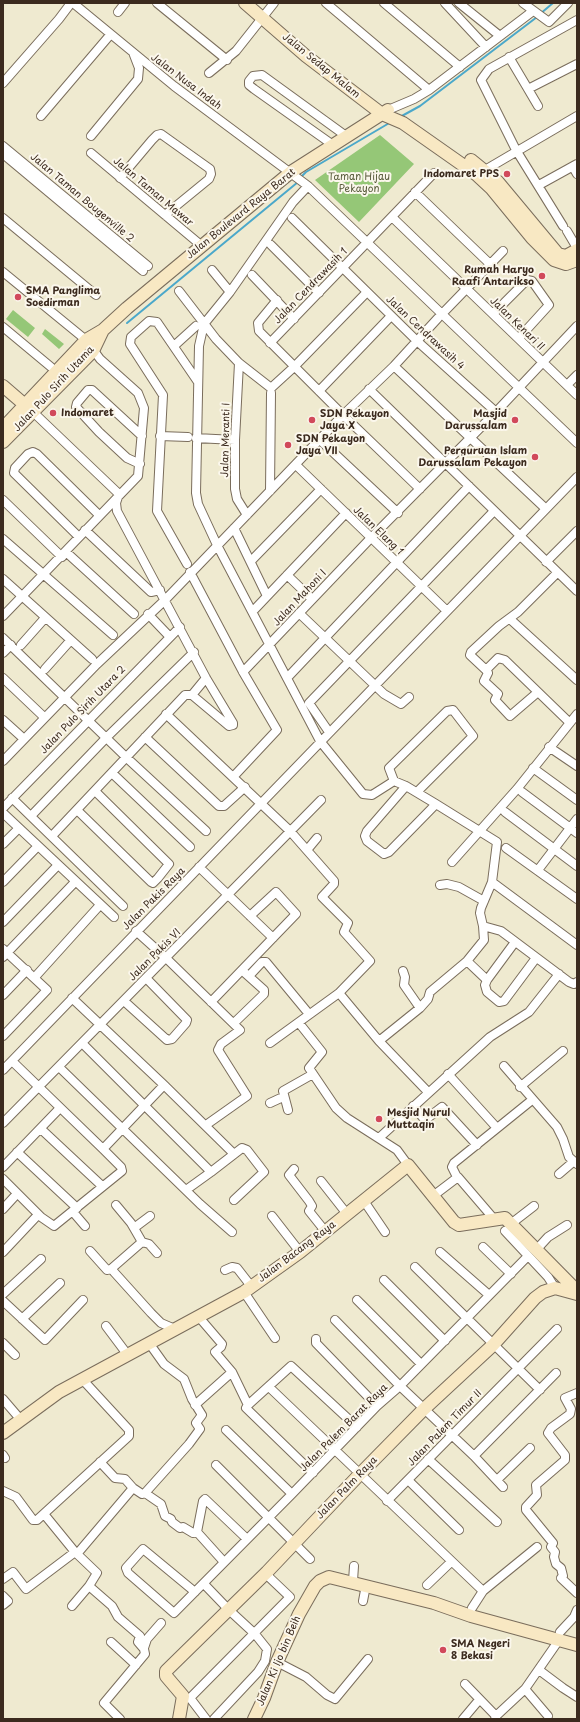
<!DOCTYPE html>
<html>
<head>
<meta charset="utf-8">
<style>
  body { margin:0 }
  #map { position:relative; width:580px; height:1722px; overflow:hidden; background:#efead0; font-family:"Playpen Sans",sans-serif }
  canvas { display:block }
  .frame { position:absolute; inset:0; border:4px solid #3b2a1e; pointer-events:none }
</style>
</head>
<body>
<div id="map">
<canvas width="580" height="1722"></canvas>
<div class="frame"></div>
</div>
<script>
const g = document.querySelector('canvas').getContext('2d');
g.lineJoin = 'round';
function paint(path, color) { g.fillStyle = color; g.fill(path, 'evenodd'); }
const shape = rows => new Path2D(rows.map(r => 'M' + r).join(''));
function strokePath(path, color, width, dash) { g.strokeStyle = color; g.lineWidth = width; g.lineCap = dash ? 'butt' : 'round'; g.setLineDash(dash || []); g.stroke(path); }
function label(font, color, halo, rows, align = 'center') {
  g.font = font + ' "Playpen Sans",sans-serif'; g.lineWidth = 4; g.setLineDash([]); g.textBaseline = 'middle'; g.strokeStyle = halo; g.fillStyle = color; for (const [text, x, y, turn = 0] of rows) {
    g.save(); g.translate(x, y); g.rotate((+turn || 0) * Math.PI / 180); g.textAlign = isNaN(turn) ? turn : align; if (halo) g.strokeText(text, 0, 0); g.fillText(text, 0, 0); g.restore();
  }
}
paint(shape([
  [380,135,414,164,359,222,315,180],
  [13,310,35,328,28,337,6,319],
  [45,329,64,344,59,349,42,334]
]), '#95c777');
strokePath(shape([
  [540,14,553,3],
  [400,117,420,106,537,17],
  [300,178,306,172,391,122],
  [127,323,298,182]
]), '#4ba8ca', 2);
const street = shape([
  [73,3,174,86,308,186,577,443],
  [157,3,227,60],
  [326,3,429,90],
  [384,3,460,67],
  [445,3,486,47],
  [459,3,500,36],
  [523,3,549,22,568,3],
  [118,12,125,3],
  [509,57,528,89,577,64],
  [209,73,236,51,274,3],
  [3,83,59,19,71,3],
  [528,89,538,106],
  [388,110,414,99,429,90,533,11],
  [41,116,110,35],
  [91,136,138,79,139,68,134,55],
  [333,145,254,89,249,85,249,81,253,76,262,75,346,136],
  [3,146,148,266],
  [91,153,202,246],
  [3,154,143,271],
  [573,167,577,174],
  [485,170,577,116],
  [120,178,152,140,157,135,161,134,210,169,211,174,209,179,165,215],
  [539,185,577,164],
  [308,186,293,202,230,292,204,324,199,346,196,493,198,504,217,545,320,741,363,794,372,795,394,781],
  [415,192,490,264],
  [392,217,577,395],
  [3,218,96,295],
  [292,218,417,341,496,412],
  [563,226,516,150,481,80,489,69,577,20],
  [567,231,577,248],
  [271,245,319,293],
  [212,270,230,292],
  [3,272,86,340,100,359,138,393,144,408,138,476,3,616],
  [252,275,294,319],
  [179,291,216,339,239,363,271,388,294,367,367,292],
  [277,300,258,323,259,331,343,415,420,489],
  [493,314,527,280,532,281,549,305,519,338],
  [441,315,503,251],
  [3,327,51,367],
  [270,343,434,173],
  [174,346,196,326],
  [239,363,235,440,235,489,237,499,247,515],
  [394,366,546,509],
  [567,385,577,375],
  [369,389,577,591],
  [319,391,391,316],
  [33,412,119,494],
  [160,436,188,437],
  [196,438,235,440],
  [320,440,398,513],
  [140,464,127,458,99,432,76,407,77,403,88,390,92,390,142,436],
  [296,465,447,611],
  [270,491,271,393],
  [119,494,116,503,117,511,206,678,233,723,233,725,229,726,192,695],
  [3,500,62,557],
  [234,528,267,596],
  [85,530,151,592,160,590],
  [79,537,14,473,15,468,28,454,33,452,37,454,99,515],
  [3,539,113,635],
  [66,552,134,614],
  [251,561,321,489],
  [546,562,577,531],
  [187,564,157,511,163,395,130,344,131,337,149,321,157,322,198,382],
  [190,572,243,672,277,730,234,776],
  [287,575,312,599],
  [3,579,92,659],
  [253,611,346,513],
  [299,613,384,694,401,704,409,697],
  [148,614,169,636],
  [510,619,577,680],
  [3,638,128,759,206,831],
  [21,645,45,618],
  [3,653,11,645],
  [45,669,70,641],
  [486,670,470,655,471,652,499,626,518,612,557,573],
  [243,672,368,541,496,412,577,326],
  [3,678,44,717],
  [287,678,469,486],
  [538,692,510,716,495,700,498,694,484,681,488,673,486,670,498,658,505,660,570,723],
  [166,714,290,831,334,881,334,884,322,897,348,923,344,932,370,961,339,993,270,1043],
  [3,720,24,739],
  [329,732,309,703,494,511],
  [145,737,219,806,224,806,245,787],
  [549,747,577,766],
  [3,761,97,664,165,600,343,415,394,366,438,318],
  [533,768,577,800],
  [112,773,190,847],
  [406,786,394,781,389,768,447,711,453,710,473,736,417,792],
  [522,792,577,833],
  [12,798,123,906],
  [436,804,389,852,384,854,367,841,365,836,367,831,406,786,436,804,497,842,492,882,577,945],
  [3,808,180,627],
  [77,810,151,882,153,883,158,878,169,864,95,791],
  [505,812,577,866],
  [3,813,114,917],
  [31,816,107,737,194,652],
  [52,836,185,695,192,695,206,678],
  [3,844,19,828],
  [506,848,577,899],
  [307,850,317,838],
  [452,862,517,789,577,714],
  [199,867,273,938],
  [538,870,577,819],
  [3,882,38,846],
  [492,882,481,908,480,913,483,926,501,931,569,982,574,984,577,982],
  [440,885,447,884,459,887,484,901],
  [3,922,58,865],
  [136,931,166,958,240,1030,221,1044,218,1050,247,1096,206,1125],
  [515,942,487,980,485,985,487,992,499,1002,504,1001,536,958],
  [3,949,47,990,3,1036],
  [3,957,75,882],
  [467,961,487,980],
  [403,971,405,977,404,985,420,1008],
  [249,976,262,962,266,962,309,1014],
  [35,977,100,905],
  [339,993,379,1041,428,1092],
  [3,995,27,970],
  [72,998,164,1085,234,1154],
  [124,1001,167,1040,172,1039,186,1023,187,1020,146,978],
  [211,1002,296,914,276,892,250,916],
  [234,1023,264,994,264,990,245,973],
  [299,1023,322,1052,309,1068,336,1108,347,1118,397,1150,408,1165],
  [379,1041,420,1008,428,999,430,992,467,961,484,940,483,926],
  [82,1043,211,1172,186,1190],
  [504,1066,557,1127,563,1139,569,1157,577,1164],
  [59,1067,200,1204,232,1232],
  [3,1070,577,477],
  [448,1074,497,1128],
  [520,1087,563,1051],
  [270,1103,283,1097],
  [413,1106,425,1120,442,1107,477,1145],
  [288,1110,283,1091,313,1074],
  [3,1123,321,800],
  [41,1129,102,1186],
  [379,1138,490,1037,529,1012,559,974],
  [103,1149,164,1085],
  [17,1152,77,1208],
  [3,1167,60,1108],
  [294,1169,289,1175,309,1201,312,1206,309,1211,325,1231],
  [211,1172,242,1148,247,1150,264,1172,234,1200],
  [559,1174,573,1162],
  [457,1177,452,1167,454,1163,532,1100],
  [3,1179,41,1217,54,1226,122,1171,121,1167,103,1149,12,1061],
  [321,1181,347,1214],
  [433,1196,458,1177,494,1219],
  [364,1201,385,1232],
  [3,1209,14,1197],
  [73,1212,85,1226],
  [272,1216,300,1252],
  [512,1223,534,1206],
  [134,1228,150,1216],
  [505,1231,548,1277,555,1288],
  [142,1242,149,1244,157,1253],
  [483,1247,511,1274],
  [537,1249,548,1237,567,1225],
  [90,1251,107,1270,111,1269,114,1272,151,1313,161,1323,175,1329],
  [3,1252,35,1218],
  [440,1252,489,1295],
  [415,1267,540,1390],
  [111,1269,142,1242,131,1223,116,1205],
  [225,1270,232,1267,237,1268,251,1286],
  [384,1280,445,1341],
  [244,1292,275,1338],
  [3,1294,41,1259],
  [357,1300,421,1364],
  [3,1301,45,1340,83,1300],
  [198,1316,222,1344,221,1347,215,1352,232,1372,248,1405],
  [22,1319,60,1283],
  [335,1320,400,1386,474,1456,503,1487],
  [106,1326,127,1354],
  [316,1339,316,1343,377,1406],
  [3,1343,15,1355],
  [269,1387,483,1591],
  [577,1393,565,1398,571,1409,570,1414,551,1428,548,1433,565,1455,565,1460,536,1485,537,1495,526,1507,526,1510,553,1543,551,1547,555,1552,554,1557,556,1564,561,1568,563,1576,561,1578,577,1593],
  [3,1399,21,1420],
  [195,1405,232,1372],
  [226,1430,292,1494],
  [3,1455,5,1458],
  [474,1456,556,1373],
  [428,1459,497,1522],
  [100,1462,115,1478,125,1479,133,1488,142,1494,145,1493,161,1504,165,1516,171,1519,172,1522,180,1528,183,1527,193,1533,197,1532,224,1562],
  [216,1465,310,1559],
  [313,1473,246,1408,248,1405,291,1366,357,1427],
  [408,1480,459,1530],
  [497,1480,530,1448],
  [3,1491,16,1497,33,1520,37,1520,129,1436,129,1430,82,1379],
  [145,1493,189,1444,200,1429,196,1423,202,1415,192,1399,184,1379,164,1364,149,1343],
  [387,1501,557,1329],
  [44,1514,75,1552,97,1573,89,1586,112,1606,118,1617,140,1636,138,1642,144,1649,145,1654,104,1703,120,1719],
  [197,1532,203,1501,205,1499,247,1539],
  [77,1554,133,1488],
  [3,1579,13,1572,26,1589,75,1552],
  [353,1581,354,1566],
  [204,1584,229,1610,255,1634,267,1649,265,1661,258,1672,214,1719],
  [427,1585,451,1562],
  [195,1592,143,1549,126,1568,128,1573,174,1613,292,1494,377,1406,400,1386,528,1256],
  [3,1596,8,1601,3,1605],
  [363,1601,366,1585],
  [72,1606,89,1586],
  [472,1608,483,1591,537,1547],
  [560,1632,574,1617,577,1610],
  [111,1642,136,1665],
  [144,1648,147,1639,161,1623],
  [277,1662,306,1677,327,1695,335,1699,368,1659],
  [539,1670,563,1688,577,1697],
  [465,1684,496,1716],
  [525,1689,548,1716],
  [206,1719,190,1698,290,1597,270,1578],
  [463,1719,479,1700],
  [495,1719,496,1716,525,1689,559,1640]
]);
const secondary = shape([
  [245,3,306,56,382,114,403,123,477,175,491,188,532,238,554,260,566,264,577,260],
  [471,160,498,182,558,254,566,256,577,250],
  [3,386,25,405],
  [3,428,86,340,103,330,127,308,291,172,388,110],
  [3,442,93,351,103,330],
  [3,1433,59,1392,244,1292,300,1252,408,1165,454,1222,459,1225,505,1218,577,1291],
  [179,1719,183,1696,166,1676,166,1671,267,1572,359,1475,424,1409,493,1345,535,1298,543,1292,555,1288,577,1294],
  [254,1719,264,1698,277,1662,299,1614,315,1586,320,1581,329,1577,434,1603,471,1616,577,1645]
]);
strokePath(street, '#7a6d5c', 10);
strokePath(secondary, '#7a6d5c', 14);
strokePath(street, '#fff', 8);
strokePath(secondary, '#f8e8c3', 12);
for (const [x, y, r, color] of [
  [507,174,4,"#d1495b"],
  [542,276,4,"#d1495b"],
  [18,297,4,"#d1495b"],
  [53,413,4,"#d1495b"],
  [312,420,4,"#d1495b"],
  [515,420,4,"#d1495b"],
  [288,445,4,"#d1495b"],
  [535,457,4,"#d1495b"],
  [379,1119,4,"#d1495b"],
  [443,1650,4,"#d1495b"]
]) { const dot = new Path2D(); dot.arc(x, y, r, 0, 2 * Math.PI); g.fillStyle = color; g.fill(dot); strokePath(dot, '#fbf7ec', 1.5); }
label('10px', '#3b2a1e', '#fbf7ec', [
  ["Jalan Sedap Malam",321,66,39],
  ["Jalan Nusa Indah",186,82,37],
  ["Jalan Taman Mawar",153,192,40],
  ["Jalan Taman Bougenville 2",82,198,40],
  ["Jalan Boulevard Raya Barat",241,214,-39],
  ["Jalan Cendrawasih 1",311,286,-46],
  ["Jalan Kenari II",517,324,44],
  ["Jalan Cendrawasih 4",425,333,43],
  ["Jalan Pulo Sirih Utama",54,389,-47],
  ["Jalan Meranti I",226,440,-89],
  ["Jalan Elang 1",378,531,44],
  ["Jalan Mahoni I",300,598,-47],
  ["Jalan Pulo Sirih Utara 2",83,710,-46],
  ["Jalan Pakis Raya",154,899,-45],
  ["Jalan Pakis VI",155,955,-45],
  ["Jalan Bacang Raya",297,1252,-37],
  ["Jalan Palem Barat Raya",344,1428,-45],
  ["Jalan Palem Timur II",445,1428,-46],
  ["Jalan Palm Raya",347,1488,-46],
  ["Jalan Ki Ijo bin Beih",279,1661,-67]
]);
label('bold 10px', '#3b2a1e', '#fbf7ec', [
  ["Indomaret PPS",499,174,"right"],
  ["Rumah Haryo",534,270,"right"],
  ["Raafi Antarikso",534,282,"right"],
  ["SMA Panglima",26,291],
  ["Soedirman",26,303],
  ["Indomaret",61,413],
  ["SDN Pekayon",320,414],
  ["Jaya X",320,426],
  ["Masjid",507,414,"right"],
  ["Darussalam",507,426,"right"],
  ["SDN Pekayon",296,439],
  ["Jaya VII",296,451],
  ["Perguruan Islam",527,451,"right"],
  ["Darussalam Pekayon",527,463,"right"],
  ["Mesjid Nurul",387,1113],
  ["Muttaqin",387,1125],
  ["SMA Negeri",451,1644],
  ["8 Bekasi",451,1656]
], 'left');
label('10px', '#565939', '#fbf7ec', [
  ["Taman Hijau",359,177],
  ["Pekayon",359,189]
]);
</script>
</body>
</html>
